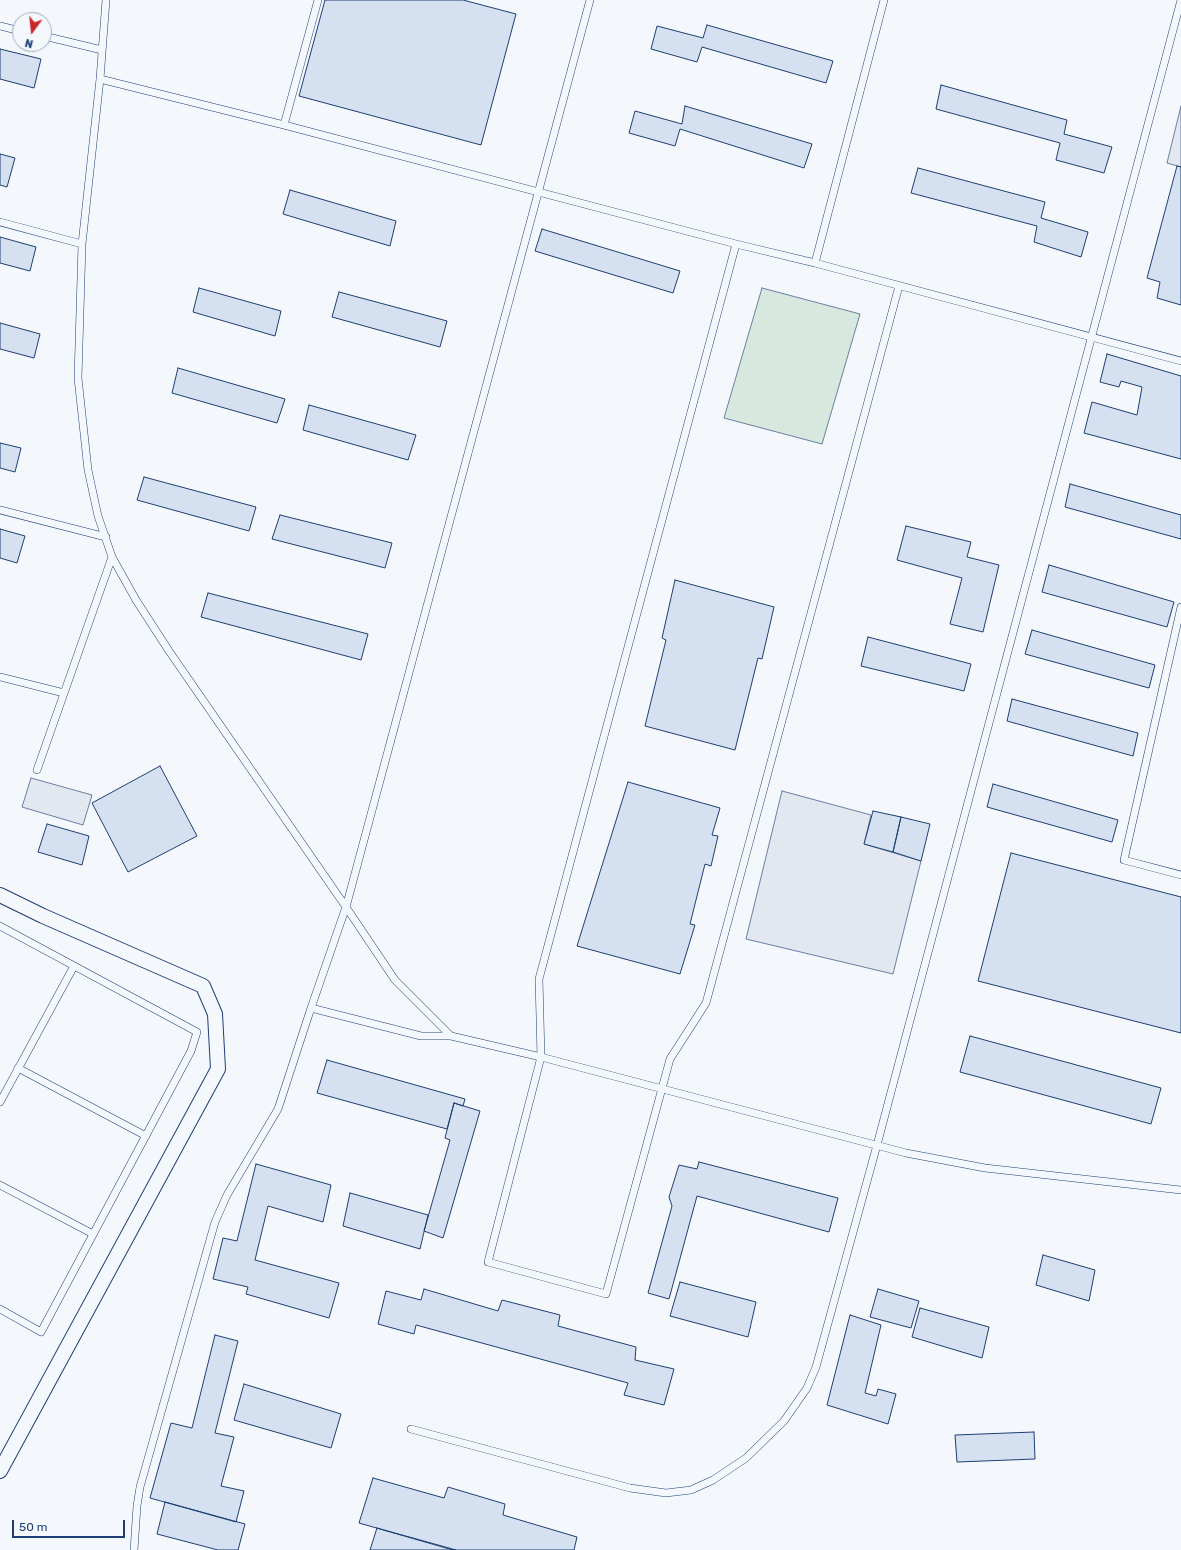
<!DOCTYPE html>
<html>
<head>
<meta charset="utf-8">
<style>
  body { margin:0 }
  #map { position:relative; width:1181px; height:1550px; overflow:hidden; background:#f4f7fb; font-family:Rubik,sans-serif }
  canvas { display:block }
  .north { position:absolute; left:12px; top:12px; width:40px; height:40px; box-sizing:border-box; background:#f4f7fb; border:1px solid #9eadc5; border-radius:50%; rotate:195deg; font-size:11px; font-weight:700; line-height:16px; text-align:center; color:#1d3f73 }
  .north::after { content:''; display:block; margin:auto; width:14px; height:18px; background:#c62828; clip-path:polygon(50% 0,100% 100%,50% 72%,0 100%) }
  .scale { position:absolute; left:12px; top:1520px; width:113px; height:18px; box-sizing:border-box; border:2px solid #1d3f73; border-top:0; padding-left:5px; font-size:12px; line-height:14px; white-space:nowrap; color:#1d3f73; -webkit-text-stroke:3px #f4f7fb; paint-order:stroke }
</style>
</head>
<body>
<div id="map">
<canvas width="1181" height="1550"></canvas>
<div class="north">N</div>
<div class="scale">50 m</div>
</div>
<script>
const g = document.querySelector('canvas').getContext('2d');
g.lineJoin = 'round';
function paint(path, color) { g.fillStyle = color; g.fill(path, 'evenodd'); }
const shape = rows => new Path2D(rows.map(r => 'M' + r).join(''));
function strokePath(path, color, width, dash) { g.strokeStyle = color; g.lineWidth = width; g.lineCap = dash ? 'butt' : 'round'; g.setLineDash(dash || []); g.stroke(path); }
const green = shape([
  [762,288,860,314,822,444,724,418,762,288]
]);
paint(green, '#d7e8df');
strokePath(green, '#687fa3', 1);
const parking = shape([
  [1181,106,1181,167,1167,163,1181,106],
  [31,778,92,795,83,825,22,807,31,778],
  [782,791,871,815,864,844,921,861,893,974,746,939,782,791]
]);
paint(parking, '#e3e8f0');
strokePath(parking, '#687fa3', 1);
const building = shape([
  [325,0,463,0,516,14,481,145,299,96,325,0],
  [707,25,833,61,826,83,702,47,697,62,651,49,657,26,703,38,707,25],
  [0,49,41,59,34,88,0,79,0,49],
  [941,85,1067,120,1064,134,1112,147,1104,173,1056,160,1060,143,936,109,941,85],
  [685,106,812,144,804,168,680,129,675,146,629,133,635,111,682,124,685,106],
  [0,154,15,158,7,187,0,185,0,154],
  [1177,166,1181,167,1181,305,1157,298,1160,282,1147,278,1177,166],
  [918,168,1045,202,1041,218,1088,232,1081,257,1034,242,1037,226,911,193,918,168],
  [290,190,396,221,390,246,283,214,290,190],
  [542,229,680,271,673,293,535,251,542,229],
  [0,237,36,247,30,271,0,263,0,237],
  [199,288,281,311,275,336,193,312,199,288],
  [339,292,447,321,440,347,332,317,339,292],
  [0,323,40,334,34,358,0,349,0,323],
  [1107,354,1181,376,1181,459,1084,433,1092,402,1137,415,1142,387,1121,381,1119,387,1100,382,1107,354],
  [178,368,285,399,277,423,172,393,178,368],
  [309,405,416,435,408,460,303,430,309,405],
  [0,443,21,448,15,472,0,468,0,443],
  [144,477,256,507,249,531,137,500,144,477],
  [1070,484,1181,515,1181,539,1065,507,1070,484],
  [280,515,392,543,385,568,272,539,280,515],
  [906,526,971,542,967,557,999,565,983,632,950,624,962,578,897,560,906,526],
  [0,529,25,536,17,563,0,558,0,529],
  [1049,565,1174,602,1167,627,1042,592,1049,565],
  [675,580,774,607,762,659,758,658,735,750,645,726,666,640,662,638,675,580],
  [208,593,368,634,361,660,201,617,208,593],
  [1032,630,1155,665,1149,688,1025,654,1032,630],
  [868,637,971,664,964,691,861,666,868,637],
  [1012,699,1138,733,1133,756,1007,721,1012,699],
  [160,766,197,836,128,872,92,803,160,766],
  [628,782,720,808,712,835,718,836,711,866,705,864,690,924,695,925,680,974,577,946,628,782],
  [993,784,1118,820,1112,842,987,807,993,784],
  [873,811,901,817,893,852,864,844,873,811],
  [901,817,930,824,921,861,893,852,901,817],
  [47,824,89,836,82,865,38,852,47,824],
  [1011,853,1181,897,1181,1033,978,981,1011,853],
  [970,1036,1161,1088,1151,1124,960,1072,970,1036],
  [327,1060,465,1099,463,1106,454,1103,447,1129,317,1093,327,1060],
  [454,1103,480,1111,443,1238,424,1231,450,1140,445,1138,454,1103],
  [699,1162,838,1198,829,1232,697,1196,669,1299,648,1293,672,1206,669,1197,679,1165,697,1169,699,1162],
  [256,1164,331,1185,323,1222,268,1206,255,1260,339,1283,329,1318,246,1294,248,1287,213,1279,223,1238,237,1241,256,1164],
  [350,1193,428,1215,420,1249,343,1226,350,1193],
  [1043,1255,1095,1270,1089,1301,1036,1285,1043,1255],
  [680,1282,756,1302,748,1337,670,1316,680,1282],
  [424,1289,498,1311,502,1300,560,1315,558,1326,636,1347,635,1360,674,1369,664,1405,624,1395,628,1383,416,1325,414,1334,378,1324,386,1291,421,1300,424,1289],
  [878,1289,919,1301,911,1328,870,1317,878,1289],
  [920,1308,989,1327,982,1358,912,1337,920,1308],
  [850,1315,881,1325,865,1393,876,1396,878,1389,896,1394,888,1424,827,1405,850,1315],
  [215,1335,238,1341,215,1433,234,1437,221,1486,244,1491,236,1522,150,1498,171,1423,192,1428,215,1335],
  [244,1384,341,1414,331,1448,234,1420,244,1384],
  [1034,1432,1035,1459,957,1462,955,1435,1034,1432],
  [373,1478,444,1498,448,1487,505,1504,503,1515,577,1537,574,1550,453,1550,359,1523,373,1478],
  [165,1502,245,1524,238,1550,218,1550,157,1534,165,1502],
  [377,1528,456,1550,370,1550,377,1528]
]);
paint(building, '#d5e0f0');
strokePath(building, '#1d3f73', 1);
const service = shape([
  [106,0,100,79,82,244,78,378,88,470,98,516,112,557,136,600,169,651,346,907,395,980,451,1036,541,1057,906,1153,985,1168,1181,1190],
  [0,26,20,31],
  [44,36,102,50],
  [100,79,284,125,736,244,815,263,1181,361],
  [284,125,318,0],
  [0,222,82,244],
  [736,244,539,979,541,1057,488,1262,606,1294,670,1059,706,1003,899,286],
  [815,263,884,0],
  [0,510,106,537],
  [1181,607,1124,860,1181,875],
  [0,677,64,693],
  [37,770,112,557],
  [0,926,197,1032,191,1051,41,1332,0,1309],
  [311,1008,346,907,590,0],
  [18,1068,146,1136],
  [0,1102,74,966],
  [0,1185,93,1234],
  [411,1429,630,1488,666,1493,691,1490,713,1480,746,1458,784,1421,807,1388,816,1367,877,1145,1181,0],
  [134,1550,137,1506,140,1487,215,1222,227,1195,278,1109,311,1008,421,1036,451,1036]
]);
const minor = shape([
  [0,895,43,916,203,986,215,1014,218,1069,0,1471]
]);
strokePath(service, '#1d3f73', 8);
strokePath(minor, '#1d3f73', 16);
strokePath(service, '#f4f7fb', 7);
strokePath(minor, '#f4f7fb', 14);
</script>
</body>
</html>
